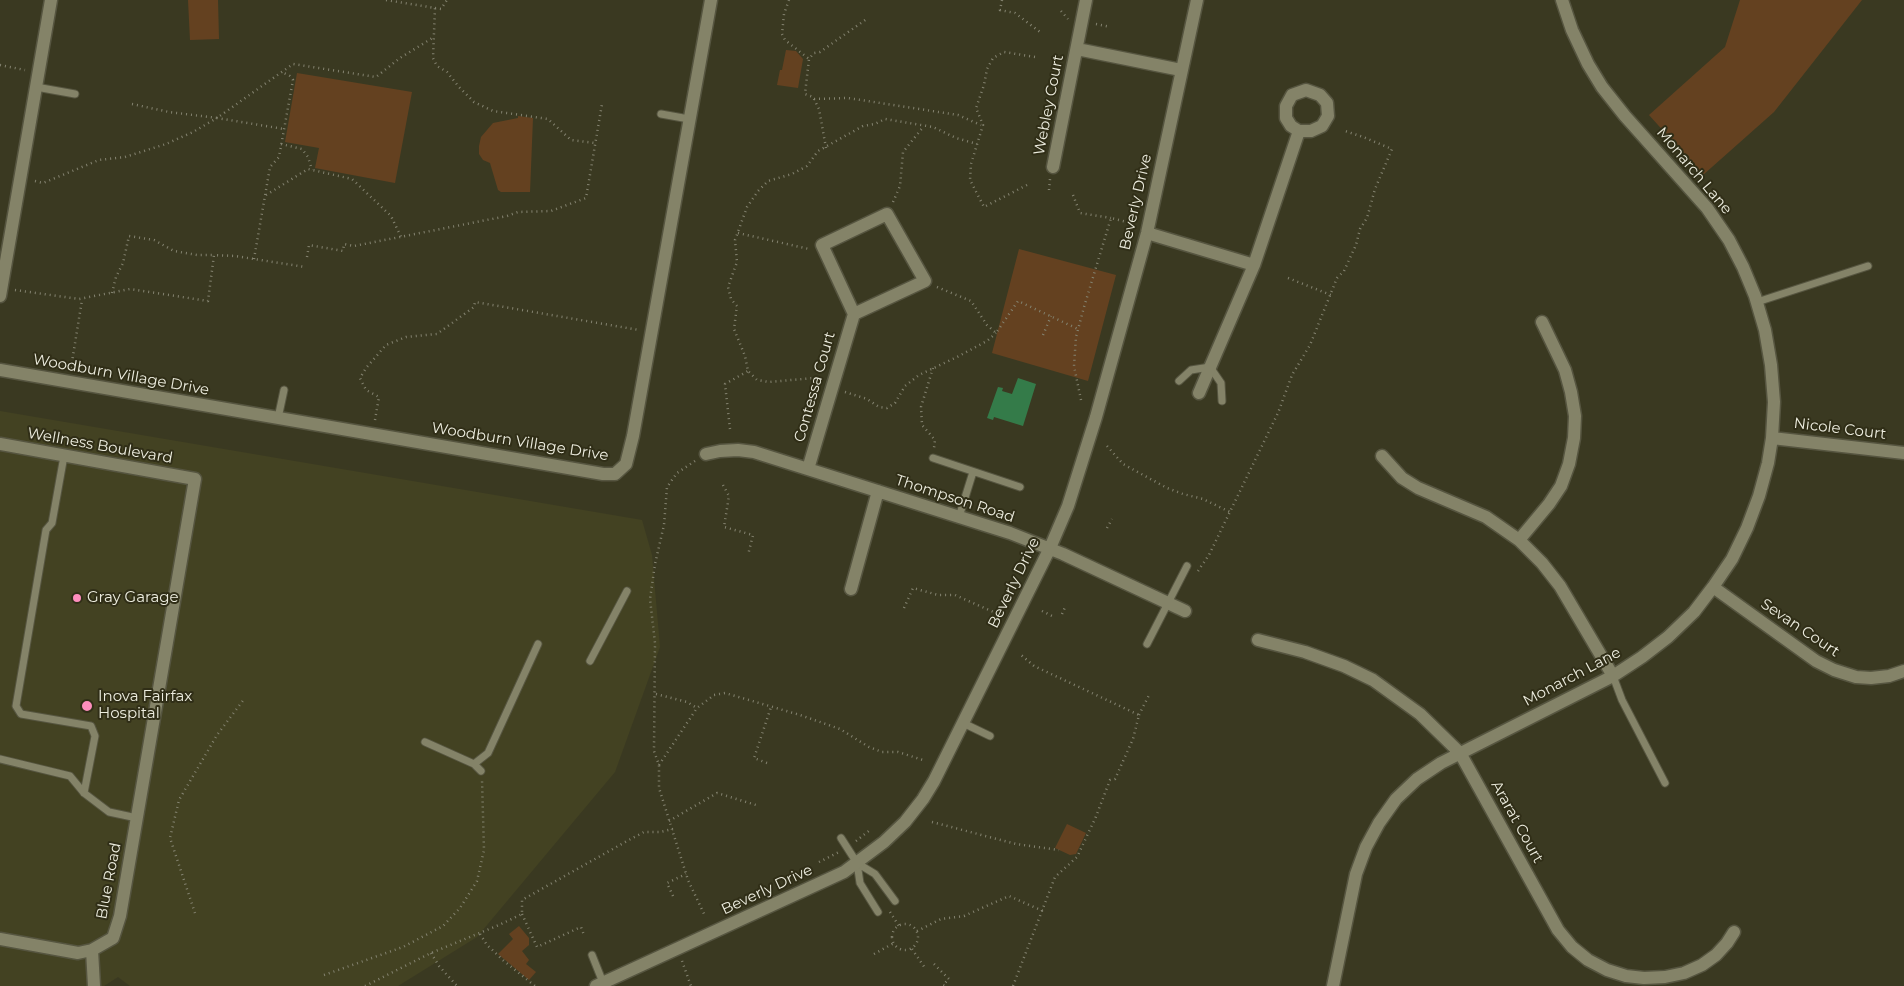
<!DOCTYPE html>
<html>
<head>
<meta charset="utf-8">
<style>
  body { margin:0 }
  canvas { display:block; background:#3a3921 }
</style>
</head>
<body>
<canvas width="1904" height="986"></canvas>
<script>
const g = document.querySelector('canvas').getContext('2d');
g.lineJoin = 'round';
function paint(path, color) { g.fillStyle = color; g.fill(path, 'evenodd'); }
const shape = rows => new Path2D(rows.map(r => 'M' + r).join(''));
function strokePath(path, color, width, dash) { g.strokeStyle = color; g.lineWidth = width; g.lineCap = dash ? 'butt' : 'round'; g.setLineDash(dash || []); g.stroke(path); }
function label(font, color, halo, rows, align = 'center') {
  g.font = font + ' Montserrat,sans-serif'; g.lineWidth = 4; g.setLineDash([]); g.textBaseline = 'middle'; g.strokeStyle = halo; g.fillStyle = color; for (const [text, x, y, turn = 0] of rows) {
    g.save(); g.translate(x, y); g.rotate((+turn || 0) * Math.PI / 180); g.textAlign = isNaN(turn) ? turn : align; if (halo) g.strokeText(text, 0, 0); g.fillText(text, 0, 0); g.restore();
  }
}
paint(shape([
  [0,411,642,520,652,555,660,647,615,772,477,937,398,986,130,986,118,977,104,986,0,986]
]), '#434222');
paint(shape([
  [188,0,218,0,219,39,190,40],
  [1740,0,1862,0,1774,112,1703,175,1649,115,1725,47],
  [786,50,796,51,803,59,798,88,777,85,780,70,782,70],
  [297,73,412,92,395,183,315,168,319,148,285,142],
  [518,116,533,118,530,192,501,192,498,190,490,163,483,160,479,154,479,146,481,137,493,123,518,118],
  [1019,249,1116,275,1088,381,992,353],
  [1067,824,1086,833,1076,854,1070,855,1055,848],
  [519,926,529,938,529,945,522,951,529,960,526,964,536,972,529,980,498,954,513,939,509,934]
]), '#644120');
paint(shape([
  [1018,378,1036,384,1023,426,994,417,993,420,987,418,998,387,1003,388,1002,391,1012,394]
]), '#347b49');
const lane = shape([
  [36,87,75,94],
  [661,114,689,119],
  [1757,302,1868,266],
  [1179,381,1191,370,1210,367,1221,383,1222,401],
  [278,418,284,390],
  [64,456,52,523,46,530,16,706,21,714,91,726,95,736,84,793],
  [933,458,1020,487],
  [959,517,973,472],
  [1147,644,1187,566],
  [590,661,627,591],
  [1613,676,1622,700,1665,783],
  [963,723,990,736],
  [425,742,474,764,488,753,538,644],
  [0,759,70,776,84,793,109,812,137,818],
  [474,764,481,771],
  [841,838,857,863,860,883,878,912],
  [857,863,875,874,895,901],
  [592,955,604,985]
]);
const street = shape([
  [1077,49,1181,70],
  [1053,167,1086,0],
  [1147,233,1254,265],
  [0,296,51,0],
  [0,370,603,474,615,474,626,464,633,436,711,0],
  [1199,393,1254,265,1299,131,1311,131,1322,126,1328,116,1327,103,1320,95,1306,90,1292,95,1286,106,1286,118,1291,126,1299,131],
  [1772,438,1904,453],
  [0,444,195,479,120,916,113,938,92,950,78,953,0,939],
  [706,454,720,451,738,450,754,452,1010,533,1063,554,1185,611],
  [1382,456,1402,478,1418,488,1486,517,1519,540,1542,563,1560,586,1613,676],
  [808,469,854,314,925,281,887,214,822,245,854,314],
  [1519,540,1549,504,1561,486,1569,464,1574,438,1575,416,1571,392,1565,370,1542,322],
  [1713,587,1816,661,1834,670,1856,677,1871,678,1889,676,1904,671],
  [851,589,878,491],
  [1258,640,1305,652,1344,666,1373,680,1420,714,1460,753,1558,930,1572,947,1588,960,1607,970,1626,976,1644,978,1665,977,1684,973,1702,965,1716,955,1727,943,1734,932],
  [92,950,94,986],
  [596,986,844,872,884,842,905,822,923,799,934,781,1050,548,1068,506,1096,417,1147,233,1197,0],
  [1333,986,1356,874,1366,847,1379,823,1396,799,1417,779,1441,763,1613,676,1642,657,1668,637,1694,612,1713,587,1732,559,1747,528,1759,496,1768,463,1772,438,1774,402,1771,365,1765,330,1755,296,1743,267,1729,240,1707,208,1625,116,1602,87,1588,64,1572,30,1562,0]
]);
strokePath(lane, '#565540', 9);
strokePath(street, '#565540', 15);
strokePath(shape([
  [386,0,435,8,433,58,437,66,447,72,459,87,474,102,493,111,548,119,571,140,595,143],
  [789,0,784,14,782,34,785,40,809,59],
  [1002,0,1000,10,1015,13,1040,32],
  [435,8,441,9,447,0],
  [1061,11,1068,19],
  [1096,24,1110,27],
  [0,65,25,70],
  [814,99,848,98,958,115,981,125],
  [132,104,169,112,217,118,293,64,376,77,400,58,434,37],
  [281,144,302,149,308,157,312,170],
  [826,148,819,109,813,97,805,94,809,59,814,53,820,52,868,18],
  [35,181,43,183,99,160,125,157,166,144,193,132,217,118,284,129],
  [1027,185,984,207,970,180,971,164,983,125,976,108,984,85,987,69,993,58,1004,52,1035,57],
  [1049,190,1050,179],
  [266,195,308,169,352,179,391,216,401,237],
  [1073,195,1080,213,1111,218],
  [893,202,900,186,903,152,924,126],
  [738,233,809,249],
  [307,257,309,245,343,251,344,244,354,246,507,216,518,212,551,211,586,198,602,104],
  [254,259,270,167,279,157,293,80,290,76,282,72],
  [1288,278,1331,295],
  [937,287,971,301,987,325,996,333,1018,301,1078,329],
  [15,290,79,299,130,289,208,301,214,255,235,256,305,267],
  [112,293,116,277,123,263,129,236,154,240,174,251,197,255,214,255],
  [1043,335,1051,316],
  [71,368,82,300],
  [933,368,921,407,922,425,935,440,934,448],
  [821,380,814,378,769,382,757,380,748,371,745,356,734,329,737,306,731,299,728,287,737,262,735,240,747,207,758,191,768,181,792,174,807,166,818,151,863,126,875,124,885,119,933,127,956,138,977,144],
  [845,392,867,399,879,407,887,408,895,403,905,386,919,375,957,357,987,341,996,333],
  [1081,400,1074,366,1076,337,1084,307,1111,218,1131,223],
  [375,420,379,397,366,390,360,378,366,368,386,345,406,337,437,334,474,307,475,302,639,330],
  [730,429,725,384,748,371],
  [1107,446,1123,464,1167,488,1183,494,1203,499,1230,512],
  [695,461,677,473,667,487,664,525,655,564,650,599,655,643,654,751,659,765,659,788,688,880,705,916],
  [723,485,729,496,724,527,753,535,748,555],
  [1107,528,1112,519],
  [1198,571,1209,555,1278,413,1292,375,1310,345,1337,278,1344,271,1356,245,1360,229,1367,218,1375,189,1392,149,1363,137,1345,131],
  [904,608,913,588,938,595,955,595,998,614],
  [1042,611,1052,616],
  [1062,614,1066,605],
  [656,694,687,702,697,708],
  [1139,715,1150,693],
  [767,763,754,758,771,707],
  [659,765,697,708,714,695,725,693,800,715,840,729,869,747,882,752,898,752,923,760],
  [669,821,717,793,756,805],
  [932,822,1016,844,1059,850],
  [856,841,870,830],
  [819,862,839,852],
  [673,896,667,883,686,874],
  [890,912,899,926],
  [195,913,170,838,179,800,217,735,245,698],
  [522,914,537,947,581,927,584,935],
  '892 937a13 13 0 1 1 26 0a13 13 0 1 1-26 0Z',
  [917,931,941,919,964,916,1009,896,1043,911],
  [480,934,487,945,504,961,535,986],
  [912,949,925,968],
  [431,953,439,966,457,986],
  [874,954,894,943],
  [682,961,691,986],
  [934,964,949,979,943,985,945,986],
  [324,975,403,947,443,926,460,908,477,881,484,850,482,780],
  [365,986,431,953,499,925,522,914,522,900,627,841,644,832,660,832,673,829],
  [1013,986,1055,877,1077,857,1095,819,1110,780,1115,779,1133,739,1139,715,1034,666,1020,654]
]), '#848370', 2.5, [1, 4]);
strokePath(lane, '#848368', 7);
strokePath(street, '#848368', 12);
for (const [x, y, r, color] of [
  [77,598,5,"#fe8ebd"],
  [87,706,6,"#fe8ebd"]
]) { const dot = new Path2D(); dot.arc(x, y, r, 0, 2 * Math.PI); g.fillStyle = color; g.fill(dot); strokePath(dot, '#302e17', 2); }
label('15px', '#ededdf', '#302e17', [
  ["Webley Court",1049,105,-79],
  ["Monarch Lane",1694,171,50],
  ["Beverly Drive",1136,202,-77],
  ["Woodburn Village Drive",121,375,10],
  ["Contessa Court",815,387,-74],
  ["Nicole Court",1840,429,7],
  ["Woodburn Village Drive",520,442,9],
  ["Wellness Boulevard",100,446,10],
  ["Thompson Road",955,499,18],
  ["Beverly Drive",1014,583,-64],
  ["Sevan Court",1800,628,34],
  ["Monarch Lane",1572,677,-28],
  ["Ararat Court",1517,822,61],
  ["Blue Road",109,881,-79],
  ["Beverly Drive",767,890,-25]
]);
label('15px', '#ededdf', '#302e17', [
  ["Gray Garage",87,598],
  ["Inova Fairfax",98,697],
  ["Hospital",98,714]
], 'left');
</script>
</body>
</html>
